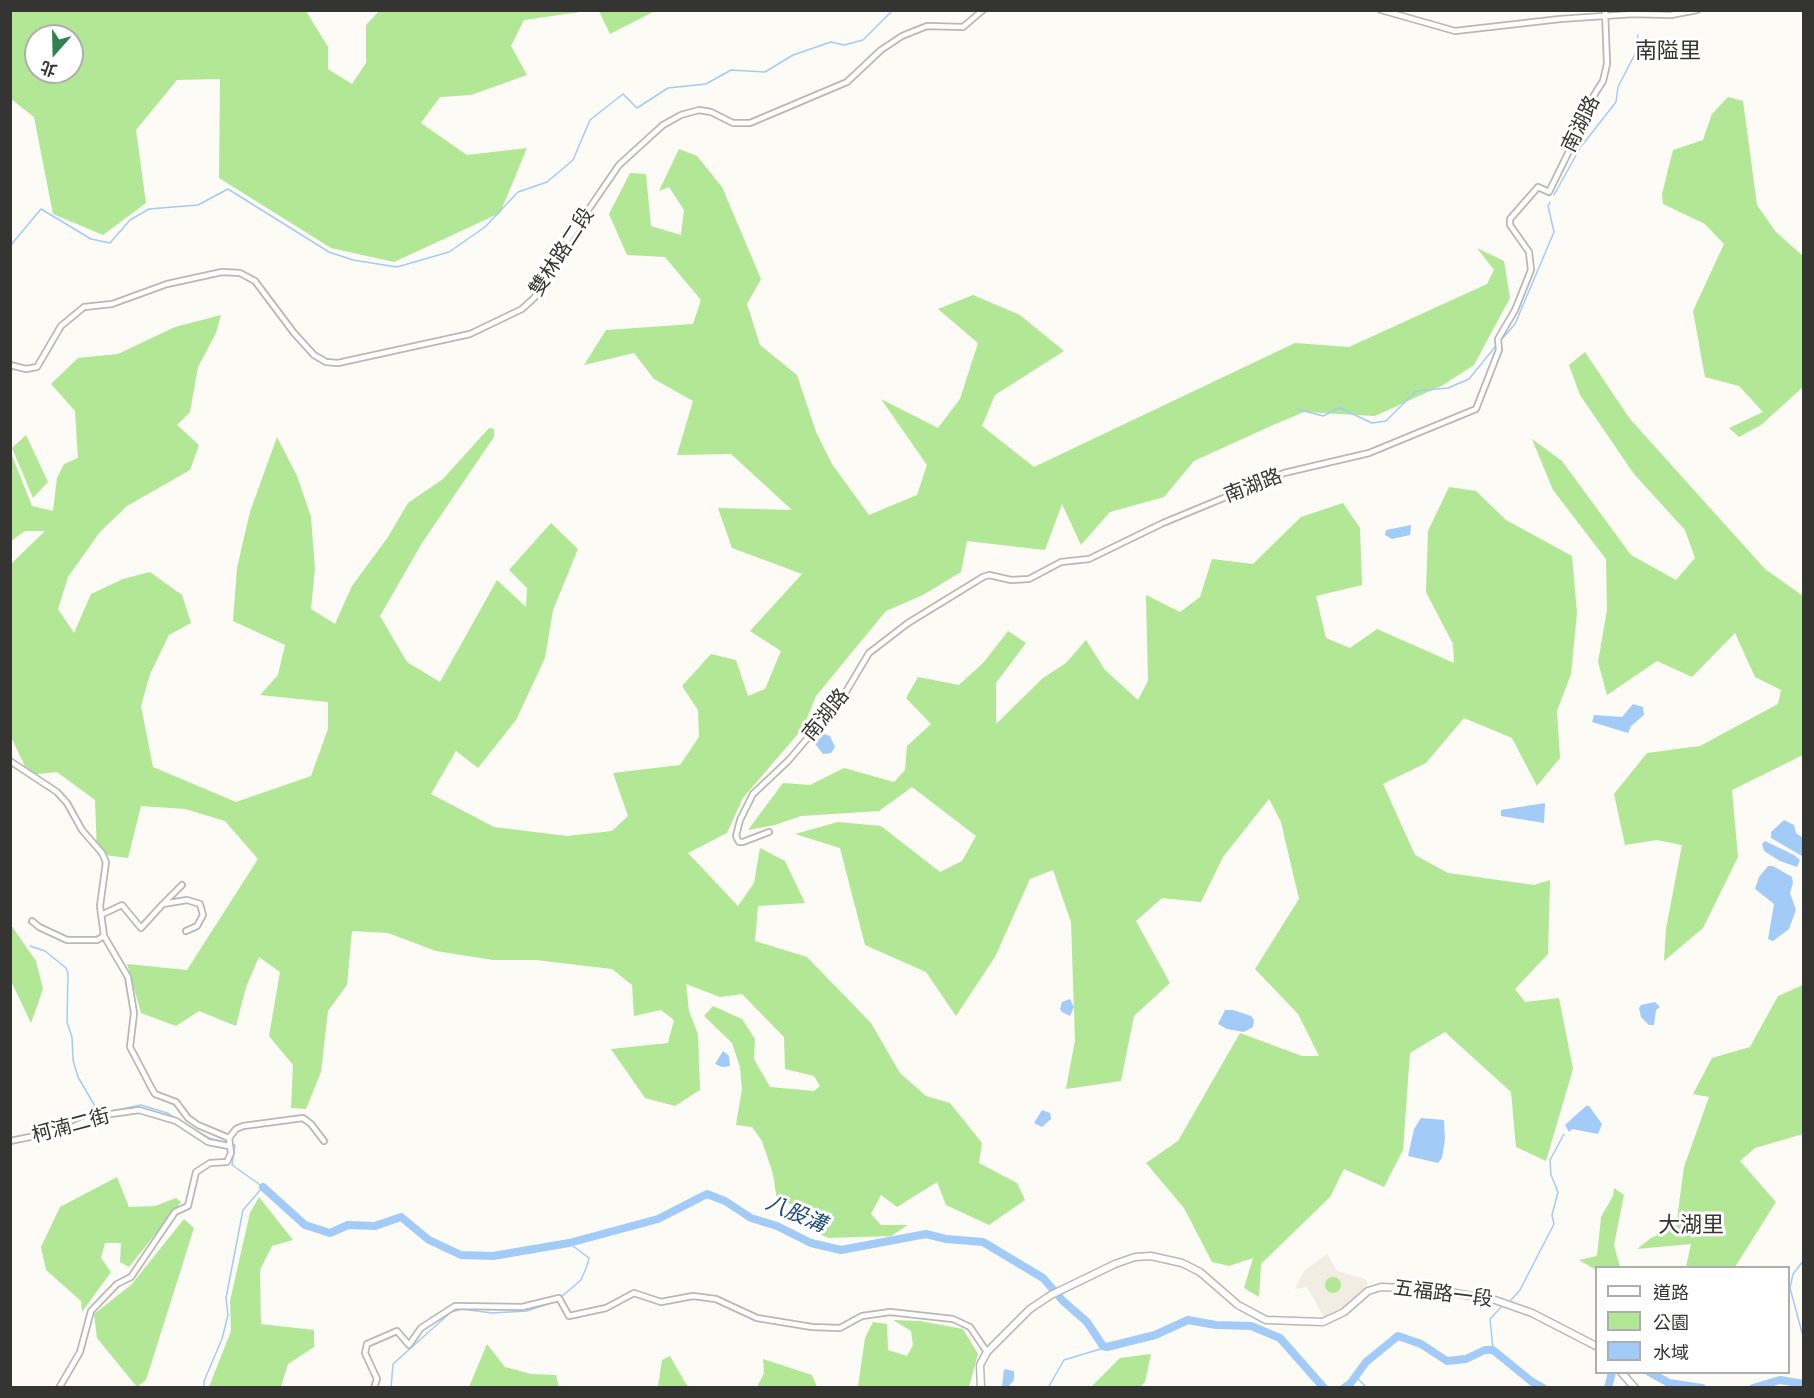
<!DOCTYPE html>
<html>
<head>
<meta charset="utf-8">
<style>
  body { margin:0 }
  #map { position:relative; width:1814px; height:1398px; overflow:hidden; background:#fcfbf6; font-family:Quicksand,"Noto Sans TC",sans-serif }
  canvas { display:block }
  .frame { position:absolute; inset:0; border:12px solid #343432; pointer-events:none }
  .legend { position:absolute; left:1595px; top:1266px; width:195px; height:108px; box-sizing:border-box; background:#fff; border:2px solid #aeaead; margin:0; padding:8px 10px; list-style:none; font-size:18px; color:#343432 }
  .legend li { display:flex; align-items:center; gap:12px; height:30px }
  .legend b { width:30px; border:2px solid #aeaead }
  .north { position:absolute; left:24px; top:24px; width:60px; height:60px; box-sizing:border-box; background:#fff; border:2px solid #aeaead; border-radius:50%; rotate:200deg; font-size:16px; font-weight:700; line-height:24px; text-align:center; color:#343432 }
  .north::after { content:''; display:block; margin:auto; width:21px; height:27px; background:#308051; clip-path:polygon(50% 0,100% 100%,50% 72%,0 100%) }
</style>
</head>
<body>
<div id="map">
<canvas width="1814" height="1398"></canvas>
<div class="frame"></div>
<ul class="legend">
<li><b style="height:8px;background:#fff"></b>道路</li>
<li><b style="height:16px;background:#b2e796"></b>公園</li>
<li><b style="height:16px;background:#a3cbf8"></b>水域</li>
</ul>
<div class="north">北</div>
</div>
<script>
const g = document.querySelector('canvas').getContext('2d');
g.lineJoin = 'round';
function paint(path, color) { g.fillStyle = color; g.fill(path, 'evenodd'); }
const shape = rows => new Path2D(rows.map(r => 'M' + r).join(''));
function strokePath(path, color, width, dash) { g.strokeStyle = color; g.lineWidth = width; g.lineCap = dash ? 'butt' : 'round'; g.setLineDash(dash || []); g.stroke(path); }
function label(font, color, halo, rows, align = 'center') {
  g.font = font + ' Quicksand,"Noto Sans TC",sans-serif'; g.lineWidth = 6; g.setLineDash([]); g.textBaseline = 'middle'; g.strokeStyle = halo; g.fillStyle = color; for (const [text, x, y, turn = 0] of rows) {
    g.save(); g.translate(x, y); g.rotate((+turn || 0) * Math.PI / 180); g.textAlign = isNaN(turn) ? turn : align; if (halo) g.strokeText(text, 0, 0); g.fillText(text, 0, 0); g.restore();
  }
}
paint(shape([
  [1327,1254,1337,1271,1365,1279,1368,1284,1343,1307,1324,1317,1307,1287,1295,1289,1304,1271]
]), '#f1ede2');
paint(shape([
  [11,10,306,11,328,47,328,69,352,84,366,63,366,25,379,11,587,11,524,20,511,46,527,75,471,95,440,97,421,123,467,155,527,148,500,213,394,262,331,248,219,178,220,79,177,80,136,130,146,203,103,235,53,214,34,117,11,99],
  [36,36,72,36,72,72,36,72],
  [599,11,655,11,610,34],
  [1728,97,1743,101,1757,205,1776,232,1804,257,1803,387,1761,425,1739,437,1729,428,1763,412,1739,386,1705,377,1693,311,1724,244,1705,224,1663,204,1662,194,1673,150,1703,140,1712,114],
  [679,149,697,156,722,187,761,279,747,304,760,345,797,375,816,432,832,464,869,515,917,495,927,465,881,399,938,428,960,399,978,343,938,309,973,295,1020,315,1064,351,995,395,982,426,1034,467,1295,343,1349,347,1487,284,1494,270,1477,248,1504,261,1510,298,1474,365,1443,385,1375,416,1304,412,1273,425,1194,461,1164,497,1110,512,1081,545,1062,504,1045,550,967,541,961,572,923,595,886,611,816,696,803,728,743,798,727,833,688,853,738,906,754,883,760,848,785,861,805,903,758,906,755,941,807,957,871,1023,900,1073,926,1096,950,1103,982,1143,979,1163,1017,1183,1025,1200,989,1225,946,1205,937,1182,897,1207,881,1195,871,1214,881,1225,908,1225,891,1236,828,1238,809,1229,800,1206,777,1201,773,1174,762,1141,752,1127,736,1125,742,1089,740,1067,732,1043,704,1016,713,1006,742,1019,755,1039,754,1059,770,1087,814,1091,820,1086,814,1076,785,1069,784,1037,742,994,720,997,686,984,689,1011,698,1034,700,1090,675,1106,645,1098,611,1049,668,1043,674,1020,661,1010,634,1016,632,985,612,969,536,960,493,960,436,951,388,933,352,931,347,985,328,1011,321,1072,306,1109,291,1108,293,1065,269,1036,280,972,259,957,246,987,236,1026,199,1011,176,1026,141,1013,127,964,187,970,258,859,225,821,185,809,141,806,128,858,97,854,95,800,57,772,29,775,11,737,11,564,45,531,25,531,11,541,11,453,32,506,53,511,57,478,64,464,78,458,75,411,51,384,78,358,118,354,175,327,221,315,216,333,198,367,190,412,177,425,199,445,190,470,127,506,100,532,68,577,58,609,74,633,91,594,123,579,150,572,182,595,191,623,169,635,150,674,141,706,153,767,236,802,311,776,328,729,328,702,260,695,278,675,285,645,233,621,237,568,250,512,277,437,297,476,311,517,315,569,311,609,335,624,352,586,388,537,408,503,443,479,489,428,494,429,494,437,422,543,380,616,407,662,440,682,497,580,526,607,527,588,509,570,551,523,578,549,553,610,545,658,516,720,478,768,456,751,431,794,494,827,567,836,612,831,628,816,613,773,680,765,699,737,698,710,682,686,711,654,736,660,748,696,765,689,781,651,750,631,802,574,732,548,718,508,792,510,731,454,677,455,693,401,654,379,634,353,584,365,606,330,693,324,701,300,665,257,627,255,609,214,630,173,646,174,651,226,681,235,684,210,669,187,659,191],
  [1585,352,1630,419,1765,569,1803,596,1803,755,1732,790,1738,857,1703,928,1664,961,1666,929,1682,845,1657,840,1625,845,1614,794,1647,753,1700,746,1778,704,1781,690,1755,677,1735,633,1692,677,1657,661,1607,695,1598,662,1607,610,1606,559,1553,490,1532,439,1562,461,1631,555,1676,580,1695,558,1685,530,1634,474,1580,395,1569,365],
  [26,435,48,482,33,498,12,448],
  [1449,487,1476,491,1506,520,1572,556,1577,613,1571,674,1557,711,1560,758,1537,786,1512,738,1464,718,1426,763,1383,784,1415,855,1448,873,1534,885,1550,880,1548,954,1515,989,1525,1002,1559,998,1573,1069,1546,1161,1516,1147,1511,1092,1445,1032,1410,1053,1403,1150,1384,1187,1344,1169,1330,1197,1261,1264,1259,1297,1244,1288,1253,1258,1229,1266,1212,1262,1184,1208,1146,1163,1178,1141,1240,1033,1302,1056,1319,1056,1298,1014,1255,969,1299,899,1281,822,1269,799,1223,857,1201,902,1162,898,1136,921,1170,983,1134,1016,1121,1081,1066,1089,1075,1040,1071,922,1053,870,1030,879,995,957,956,1016,926,972,865,945,840,848,795,834,838,822,881,826,940,872,962,861,976,836,912,787,879,811,801,816,775,825,748,830,783,783,810,785,844,768,894,782,905,770,907,746,931,724,906,698,918,677,959,685,984,662,1008,631,1026,643,996,683,996,724,1043,678,1066,663,1086,640,1105,670,1138,700,1148,681,1146,595,1180,612,1200,597,1212,559,1253,564,1301,517,1343,503,1360,528,1362,585,1316,596,1326,638,1350,648,1377,629,1454,663,1453,644,1426,592,1428,531],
  [11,925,36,961,43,989,31,1023,11,981],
  [1803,985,1803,1134,1755,1148,1740,1161,1776,1202,1735,1267,1686,1267,1691,1244,1637,1249,1651,1238,1676,1227,1684,1167,1709,1097,1693,1094,1712,1058,1750,1047,1778,996],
  [117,1177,129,1207,155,1206,176,1198,181,1202,129,1267,120,1262,121,1243,105,1243,101,1258,111,1272,82,1312,81,1301,46,1270,41,1247,60,1207],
  [1614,1188,1624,1195,1614,1245,1620,1267,1596,1268,1596,1270,1579,1260,1597,1256,1601,1217,1613,1196],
  [259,1197,293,1240,272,1246,260,1270,261,1324,314,1330,314,1347,288,1364,281,1387,209,1387,231,1331,230,1301,250,1213],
  [184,1219,194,1228,146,1380,137,1387,97,1338,94,1314,131,1285],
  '1325 1285a8 8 0 1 1 16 0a8 8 0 1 1-16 0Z',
  [893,1320,920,1321,963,1329,978,1354,969,1387,858,1387,865,1338,873,1322,887,1324,888,1350,907,1356,913,1345,911,1331],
  [487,1344,505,1367,531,1374,556,1375,559,1387,469,1387],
  [1151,1354,1145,1382,1140,1387,1091,1387,1120,1358],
  [670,1356,686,1384,689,1387,658,1387,662,1360],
  [763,1359,812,1375,817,1387,757,1387,764,1373]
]), '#b2e796');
paint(shape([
  [1411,525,1410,535,1392,539,1385,535,1386,530],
  [1633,704,1643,707,1644,715,1631,726,1628,733,1592,722,1594,715,1622,717],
  [824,734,830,736,835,747,831,753,823,754,813,741,819,735],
  [1545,803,1544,823,1501,816,1501,810],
  [1784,820,1794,825,1796,833,1803,838,1802,856,1771,838,1771,832],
  [1765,841,1794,855,1800,860,1797,867,1780,861,1764,851,1762,844],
  [1768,866,1773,866,1792,877,1793,883,1790,893,1796,910,1789,929,1773,941,1768,939,1774,904,1755,889,1759,877],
  [1070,999,1074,1007,1070,1016,1062,1012,1060,1009,1062,1002],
  [1655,1002,1660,1007,1656,1010,1654,1025,1649,1025,1641,1017,1639,1008,1641,1005],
  [1225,1010,1233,1010,1251,1016,1254,1020,1253,1027,1244,1032,1227,1029,1218,1024],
  [723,1051,729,1056,730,1066,722,1067,715,1064],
  [1586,1106,1589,1106,1602,1124,1598,1134,1572,1129,1569,1132,1565,1125],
  [1042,1110,1050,1113,1051,1119,1042,1127,1034,1123],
  [1421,1118,1444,1120,1445,1139,1442,1158,1438,1163,1408,1156,1414,1129],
  [1004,1369,1014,1371,1014,1380,1008,1387,1002,1387]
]), '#a3cbf8');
strokePath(shape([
  [1554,195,1580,148,1616,102,1618,87,1637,50,1638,35],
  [10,246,41,209,91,239,110,243,130,220,149,209,198,205,228,189,329,252,353,260,397,267,449,252,485,227,518,192,547,182,573,160,590,120,623,94,637,108,668,88,706,84,731,70,765,72,793,55,831,42,844,45,863,40,893,10],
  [1502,339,1515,324,1554,232,1548,206,1550,202],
  [1297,409,1323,416,1340,408,1372,423,1386,421,1416,391,1448,388,1469,379,1495,347],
  [30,946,45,951,66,968,68,973,67,1022,72,1037,73,1060,78,1077,99,1113],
  [97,1114,141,1105,167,1113,209,1138,227,1143],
  [40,1133,71,1125],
  [1804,1260,1793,1274,1790,1288,1804,1340],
  [560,1298,581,1280,587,1266,589,1258,569,1243],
  [1511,1300,1520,1290,1554,1224,1552,1215,1558,1192,1551,1175,1550,1160,1564,1134],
  [1493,1350,1490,1319,1503,1305],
  [1356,1377,1367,1388],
  [204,1388,204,1381,222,1339,228,1315,226,1298,243,1210,263,1187,232,1165,235,1145,231,1144],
  [391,1388,393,1364,451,1312,462,1309,492,1313,527,1311,553,1302],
  [1048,1388,1064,1360,1107,1347]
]), '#a3cbf8', 1.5);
strokePath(shape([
  [263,1187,305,1225,330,1233,348,1225,375,1226,401,1217,429,1240,461,1255,493,1256,569,1243,658,1219,707,1194,725,1201,751,1218,777,1226,811,1243,841,1250,926,1234,946,1239,983,1242,1043,1278,1063,1301,1087,1322,1103,1346,1107,1347,1155,1335,1188,1320,1216,1325,1251,1326,1280,1338,1324,1388],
  [1649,1372,1669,1383,1702,1388],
  [1344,1388,1350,1384,1366,1362,1398,1336,1421,1344,1447,1361,1466,1359,1485,1350,1493,1350,1531,1381,1543,1388],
  [1608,1388,1612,1372],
  [1753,1388,1780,1380,1804,1384]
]), '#a3cbf8', 8);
const minor = shape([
  [1381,10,1455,31,1560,19,1633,14,1671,15,1697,10],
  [10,365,26,369,37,367,61,326,84,307,112,304,167,284,222,272,240,273,255,281,294,333,314,355,326,362,338,363,470,334,522,309,535,297,558,254,619,165,663,125,681,115,699,110,711,112,733,123,750,123,847,82,881,50,902,36,927,26,963,27,983,10],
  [10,761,57,792,67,803,82,830,102,853,106,862,100,906,104,936,128,977,134,1013,130,1047,152,1089,155,1094,176,1102,188,1118,198,1125,229,1138],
  [769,832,743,842,739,842,736,836,740,820,753,794,789,760,844,695,869,653,908,623,983,577,989,575,1011,580,1029,579,1061,562,1089,559,1163,523,1284,473,1369,453,1476,409,1499,350,1498,339,1515,310,1531,270,1529,252,1510,225,1510,219,1538,187,1549,192,1573,143,1586,108,1603,81,1607,64,1605,10],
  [163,904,182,885],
  [103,914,122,905,141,928,163,904,187,900,200,904,203,915,197,926,186,931],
  [32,921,39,927,67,940,97,940,104,936],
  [10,1141,65,1130,97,1116,139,1110,176,1121,208,1142,229,1146],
  [59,1388,80,1352,91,1311,117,1284,131,1277,175,1212,188,1206,196,1172,210,1163,227,1162,231,1153,229,1138,236,1129,243,1126,303,1118,311,1124,324,1141],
  [374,1388,377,1379,365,1353,367,1344,397,1331,409,1345,421,1328,455,1306,522,1307,559,1298,569,1316,606,1308,634,1293,661,1302,693,1296,716,1299,757,1318,812,1327,840,1328,862,1316,890,1312,953,1319,970,1327,987,1352]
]);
const major = shape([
  [1621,1372,1635,1388],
  [981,1388,980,1365,987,1352,1030,1309,1051,1295,1115,1264,1135,1257,1151,1256,1182,1263,1200,1272,1238,1305,1266,1320,1323,1322,1344,1312,1368,1291,1381,1287,1432,1289,1495,1300,1532,1313,1596,1346]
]);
strokePath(minor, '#b9b8b4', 8);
strokePath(major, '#b9b8b4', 9);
strokePath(minor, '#fff', 4.5);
strokePath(major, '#fff', 6);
label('20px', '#343432', '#fff', [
  ["南湖路",1581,124,-64],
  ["雙林路二段",562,252,-57],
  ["南湖路",1253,486,-21],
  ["南湖路",826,715,-51],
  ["柯湳二街",71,1126,-15],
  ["五福路一段",1443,1294,7]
]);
label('italic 21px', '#1d4a7a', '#fff', [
  ["八股溝",796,1214,23]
]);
label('22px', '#343432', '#fff', [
  ["南隘里",1668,51],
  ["大湖里",1691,1225]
]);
</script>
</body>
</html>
